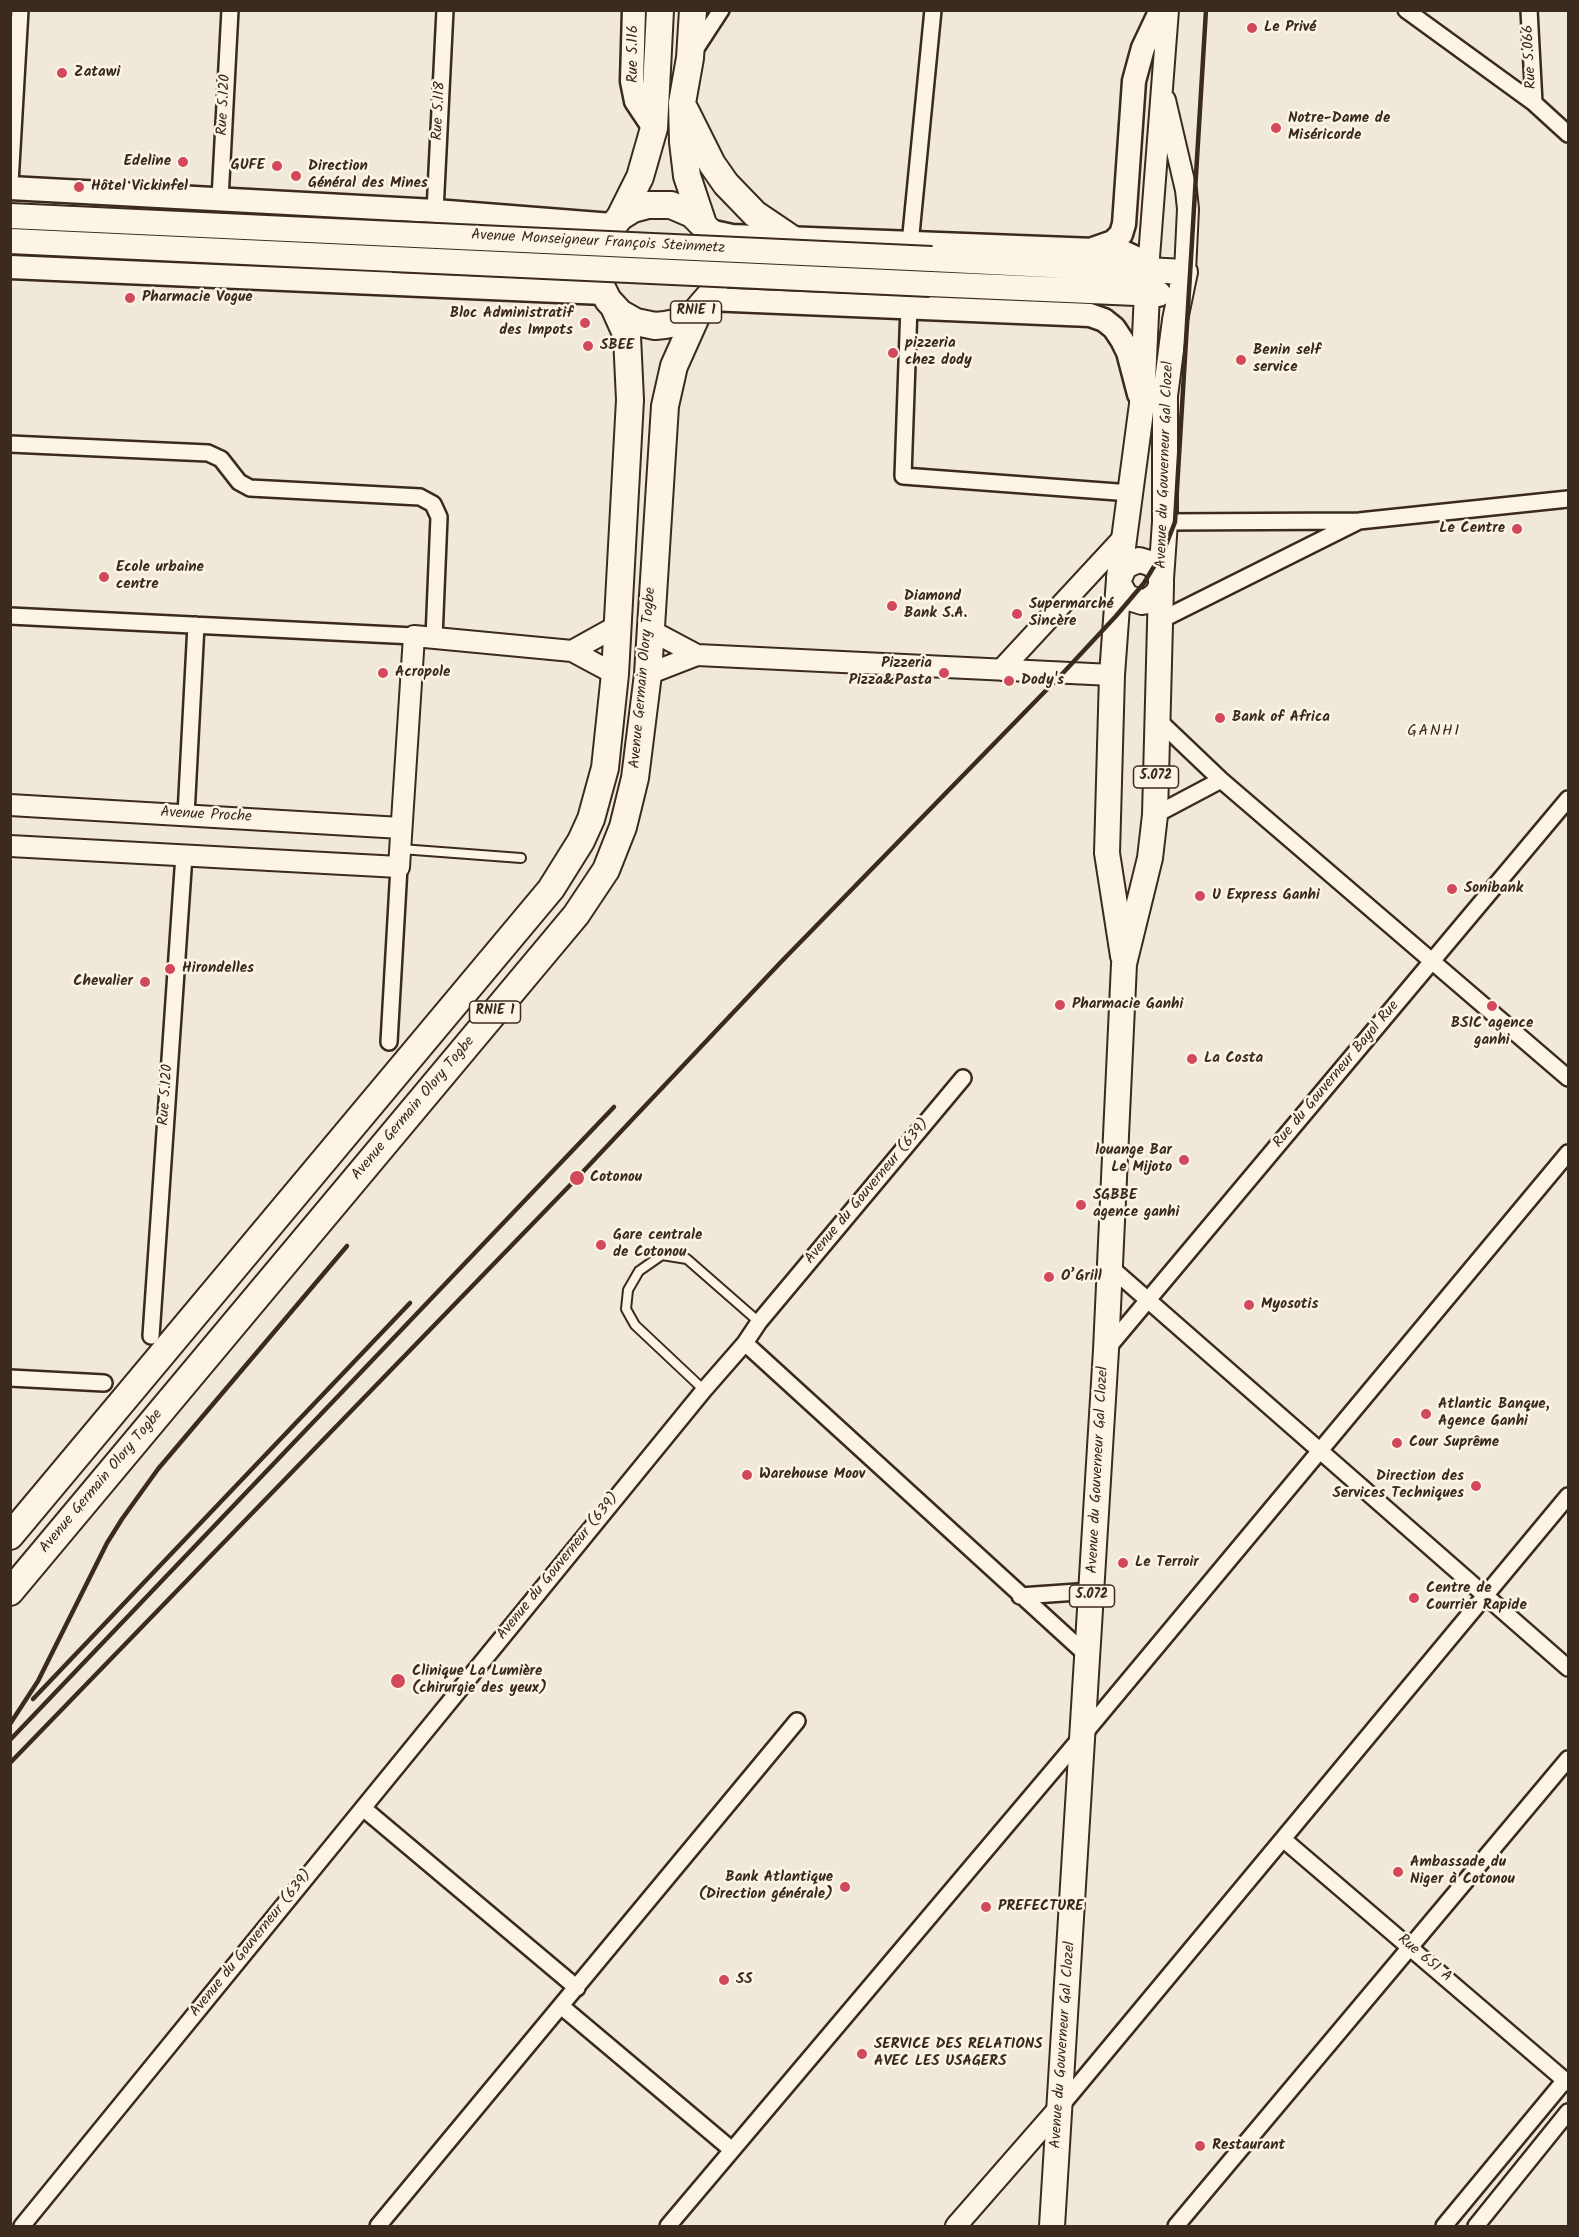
<!DOCTYPE html>
<html>
<head>
<meta charset="utf-8">
<style>
  body { margin:0 }
  #map { position:relative; width:1579px; height:2237px; overflow:hidden; background:#f0e9d9; font-family:Kalam,sans-serif }
  canvas { display:block }
  .frame { position:absolute; inset:0; border:12px solid #3b2a1e; pointer-events:none }
</style>
</head>
<body>
<div id="map">
<canvas width="1579" height="2237"></canvas>
<div class="frame"></div>
</div>
<script>
const g = document.querySelector('canvas').getContext('2d');
g.lineJoin = 'round';
const shape = rows => new Path2D(rows.map(r => 'M' + r).join(''));
function strokePath(path, color, width, dash) { g.strokeStyle = color; g.lineWidth = width; g.lineCap = dash ? 'butt' : 'round'; g.setLineDash(dash || []); g.stroke(path); }
function label(font, color, halo, rows, align = 'center') {
  g.font = font + ' Kalam,sans-serif'; g.lineWidth = 5; g.setLineDash([]); g.textBaseline = 'middle'; g.strokeStyle = halo; g.fillStyle = color; for (const [text, x, y, turn = 0] of rows) {
    g.save(); g.translate(x, y); g.rotate((+turn || 0) * Math.PI / 180); g.textAlign = isNaN(turn) ? turn : align; if (halo) g.strokeText(text, 0, 0); g.fillText(text, 0, 0); g.restore();
  }
}
const service = shape([
  [401,849,521,858],
  [704,1390,635,1325,626,1309,628,1290,639,1271,662,1255,687,1259,759,1322]
]);
const minor = shape([
  [1406,10,1534,103,1568,134],
  [1529,10,1534,103],
  [693,53,721,10],
  [10,183,20,10],
  [220,199,230,10],
  [435,211,445,10],
  [910,244,933,10],
  [909,306,903,476,1131,493],
  [10,444,208,453,221,459,239,482,250,488,420,497,433,504,439,517,434,638],
  [1165,522,1359,521,1568,499],
  [10,616,414,636],
  [1161,620,1357,522],
  [1158,720,1221,780,1568,1078],
  [186,815,196,625],
  [1155,815,1221,780],
  [389,1042,399,867],
  [1109,1266,1568,1668],
  [151,1336,184,855],
  [745,1343,1088,1656],
  [1106,1350,1568,799],
  [10,1378,104,1383],
  [1020,1596,1092,1591],
  [363,1808,577,1988],
  [1283,1839,1568,2083],
  [561,2006,732,2150],
  [1060,2107,1568,1496],
  [22,2226,704,1390,745,1343,759,1322,963,1078],
  [378,2226,797,1721],
  [668,2226,1083,1735,1568,1153],
  [1176,2226,1568,1759],
  [1444,2226,1565,2080],
  [1476,2226,1568,2112]
]);
const tertiary = shape([
  [1165,100,1186,190,1188,209,1185,272],
  [1148,270,1168,10],
  [650,630,697,655],
  [572,651,617,626],
  [1001,670,1125,536],
  [648,674,697,655,1112,675],
  [10,805,401,828],
  [10,846,399,867,414,636,572,651,615,674],
  [956,2226,1060,2107]
]);
const secondary = shape([
  [634,10,632,81,636,101,654,128],
  [10,188,435,211,612,225],
  [709,231,732,236,1121,251,1138,259,1148,270],
  [1093,249,1113,242,1121,234,1124,224,1134,81,1143,48,1161,10],
  [10,267,604,293],
  [708,299,1090,315,1104,320,1114,328,1122,340,1128,352,1139,394]
]);
const primary = shape([
  [10,216,394,234],
  [10,241,393,259],
  [932,259,1185,272,1175,320,1165,396,1165,522,1161,579],
  [930,284,1159,294],
  [1119,577,1142,404,1148,270],
  [1119,584,1126,597,1142,602,1148,601,1157,594,1161,586,1161,577,1153,564,1139,560,1125,566,1119,579,1112,675,1107,853,1123,956],
  [1052,2226,1106,1350,1124,964,1150,858,1155,815,1161,586]
]);
const trunk = shape([
  [693,10,690,58,682,103,683,142,687,176,703,224],
  [685,110,712,164,726,184,755,214,792,239],
  [620,217,633,209,648,205,671,205,692,214,709,231,717,250,719,272,712,293,693,315,675,323,665,325,655,326,636,322,620,313,608,300,601,286,597,270,598,254,603,239,620,217,640,177,654,128,660,10],
  [10,1536,551,889,581,841,591,819,605,768,615,674,630,400,627,336,614,307],
  [10,1592,576,915,606,870,623,827,635,778,648,674,665,406,674,366,700,308]
]);
strokePath(service, '#3b2a1e', 12);
strokePath(minor, '#3b2a1e', 20);
strokePath(tertiary, '#3b2a1e', 24);
strokePath(secondary, '#3b2a1e', 27);
strokePath(primary, '#3b2a1e', 28);
strokePath(trunk, '#3b2a1e', 30);
strokePath(service, '#fcf5e5', 8);
strokePath(minor, '#fcf5e5', 15);
strokePath(tertiary, '#fcf5e5', 20);
strokePath(secondary, '#fcf5e5', 22);
strokePath(primary, '#fcf5e5', 24);
strokePath(trunk, '#fcf5e5', 26);
strokePath(shape([
  [33,1699,410,1303],
  [10,1724,38,1681,107,1543,122,1519,158,1469,347,1246],
  [10,1740,614,1107],
  [10,1763,577,1178,780,963,1063,673,1116,616,1144,583,1164,550,1175,522,1206,10]
]), '#3b2a1e', 4.5);
const primaryBridge = shape([
  [394,234,932,259],
  [393,259,930,284]
]);
strokePath(primaryBridge, '#3b2a1e', 28, []);
strokePath(primaryBridge, '#fcf5e5', 24);
for (const [x, y, r, color] of [
  [1252,28,6,"#d1495b"],
  [62,73,6,"#d1495b"],
  [1276,128,6,"#d1495b"],
  [183,162,6,"#d1495b"],
  [277,166,6,"#d1495b"],
  [296,176,6,"#d1495b"],
  [79,187,6,"#d1495b"],
  [130,298,6,"#d1495b"],
  [585,323,6,"#d1495b"],
  [588,346,6,"#d1495b"],
  [893,353,6,"#d1495b"],
  [1241,360,6,"#d1495b"],
  [1517,529,6,"#d1495b"],
  [104,577,6,"#d1495b"],
  [892,606,6,"#d1495b"],
  [1017,614,6,"#d1495b"],
  [383,673,6,"#d1495b"],
  [944,673,6,"#d1495b"],
  [1009,681,6,"#d1495b"],
  [1220,718,6,"#d1495b"],
  [1452,889,6,"#d1495b"],
  [1200,896,6,"#d1495b"],
  [170,969,6,"#d1495b"],
  [145,982,6,"#d1495b"],
  [1060,1005,6,"#d1495b"],
  [1492,1006,6,"#d1495b"],
  [1192,1059,6,"#d1495b"],
  [1184,1160,6,"#d1495b"],
  [577,1178,8,"#d1495b"],
  [1081,1205,6,"#d1495b"],
  [601,1245,6,"#d1495b"],
  [1049,1277,6,"#d1495b"],
  [1249,1305,6,"#d1495b"],
  [1426,1414,6,"#d1495b"],
  [1397,1443,6,"#d1495b"],
  [747,1475,6,"#d1495b"],
  [1476,1486,6,"#d1495b"],
  [1123,1563,6,"#d1495b"],
  [1414,1598,6,"#d1495b"],
  [398,1681,8,"#d1495b"],
  [1398,1872,6,"#d1495b"],
  [845,1887,6,"#d1495b"],
  [986,1907,6,"#d1495b"],
  [724,1980,6,"#d1495b"],
  [862,2054,6,"#d1495b"],
  [1200,2146,6,"#d1495b"]
]) { const dot = new Path2D(); dot.arc(x, y, r, 0, 2 * Math.PI); g.fillStyle = color; g.fill(dot); strokePath(dot, '#fcf5e5', 2); }
for (const [x, y, w] of [
  [696,312,51],
  [1156,777,45],
  [495,1012,51],
  [1092,1596,45]
]) { const box = new Path2D(); box.roundRect(x - w / 2, y - 11, w, 22, 4.5); g.fillStyle = '#fcf5e5'; g.fill(box); strokePath(box, '#3b2a1e', 1.5); }
label('bold 14px', '#3b2a1e', null, [
  ["RNIE 1",696,312],
  ["5.072",1156,777],
  ["RNIE 1",495,1012],
  ["5.072",1092,1596]
]);
label('bold 15px', '#3b2a1e', '#fcf5e5', [
  ["Le Privé",1264,28],
  ["Zatawi",74,73],
  ["Notre-Dame de",1288,119],
  ["Miséricorde",1288,136],
  ["Edeline",171,162,"right"],
  ["GUFE",265,166,"right"],
  ["Direction",308,167],
  ["Général des Mines",308,184],
  ["Hôtel Vickinfel",91,187],
  ["Pharmacie Vogue",142,298],
  ["Bloc Administratif",573,314,"right"],
  ["des Impots",573,331,"right"],
  ["pizzeria",905,344],
  ["chez dody",905,361],
  ["SBEE",600,346],
  ["Benin self",1253,351],
  ["service",1253,368],
  ["Le Centre",1505,529,"right"],
  ["Ecole urbaine",116,568],
  ["centre",116,585],
  ["Diamond",904,597],
  ["Bank S.A.",904,614],
  ["Supermarché",1029,605],
  ["Sincère",1029,622],
  ["Pizzeria",932,664,"right"],
  ["Pizza&Pasta",932,681,"right"],
  ["Acropole",395,673],
  ["Dody's",1021,681],
  ["Bank of Africa",1232,718],
  ["Sonibank",1464,889],
  ["U Express Ganhi",1212,896],
  ["Hirondelles",182,969],
  ["Chevalier",133,982,"right"],
  ["Pharmacie Ganhi",1072,1005],
  ["BSIC agence",1492,1024,"center"],
  ["ganhi",1492,1041,"center"],
  ["La Costa",1204,1059],
  ["louange Bar",1172,1151,"right"],
  ["Le Mijoto",1172,1168,"right"],
  ["Cotonou",590,1178],
  ["SGBBE",1093,1196],
  ["agence ganhi",1093,1213],
  ["Gare centrale",613,1236],
  ["de Cotonou",613,1253],
  ["O’Grill",1061,1277],
  ["Myosotis",1261,1305],
  ["Atlantic Banque,",1438,1405],
  ["Agence Ganhi",1438,1422],
  ["Cour Suprême",1409,1443],
  ["Warehouse Moov",759,1475],
  ["Direction des",1464,1477,"right"],
  ["Services Techniques",1464,1494,"right"],
  ["Le Terroir",1135,1563],
  ["Centre de",1426,1589],
  ["Courrier Rapide",1426,1606],
  ["Clinique La Lumière",412,1672],
  ["(chirurgie des yeux)",412,1689],
  ["Ambassade du",1410,1863],
  ["Niger à Cotonou",1410,1880],
  ["Bank Atlantique",833,1878,"right"],
  ["(Direction générale)",833,1895,"right"],
  ["PREFECTURE",998,1907],
  ["SS",736,1980],
  ["SERVICE DES RELATIONS",874,2045],
  ["AVEC LES USAGERS",874,2062],
  ["Restaurant",1212,2146]
], 'left');
label('15px', '#3b2a1e', '#fcf5e5', [
  ["Rue 5.116",634,54,-90],
  ["Rue 5.066",1531,57,-93],
  ["Rue 5.120",225,105,-87],
  ["Rue 5.118",440,111,-87],
  ["Avenue Monseigneur François Steinmetz",598,243,3],
  ["Avenue du Gouverneur Gal Clozel",1166,465,-88],
  ["Avenue Germain Olory Togbe",644,678,-85],
  ["Avenue Proche",206,816,3],
  ["Rue du Gouverneur Bayol Rue",1337,1075,-50],
  ["Rue 5.120",167,1095,-86],
  ["Avenue Germain Olory Togbe",414,1109,-50],
  ["Avenue du Gouverneur (639)",868,1192,-50],
  ["Avenue du Gouverneur Gal Clozel",1099,1470,-87],
  ["Avenue Germain Olory Togbe",102,1482,-50],
  ["Avenue du Gouverneur (639)",559,1567,-51],
  ["Avenue du Gouverneur (639)",252,1944,-51],
  ["Rue 651 A",1424,1959,40],
  ["Avenue du Gouverneur Gal Clozel",1064,2045,-86]
]);
g.letterSpacing = '1.5px';
label('16px', '#3b2a1e', '#fcf5e5', [
  ["GANHI",1434,732]
]);
g.letterSpacing = '0px';
</script>
</body>
</html>
